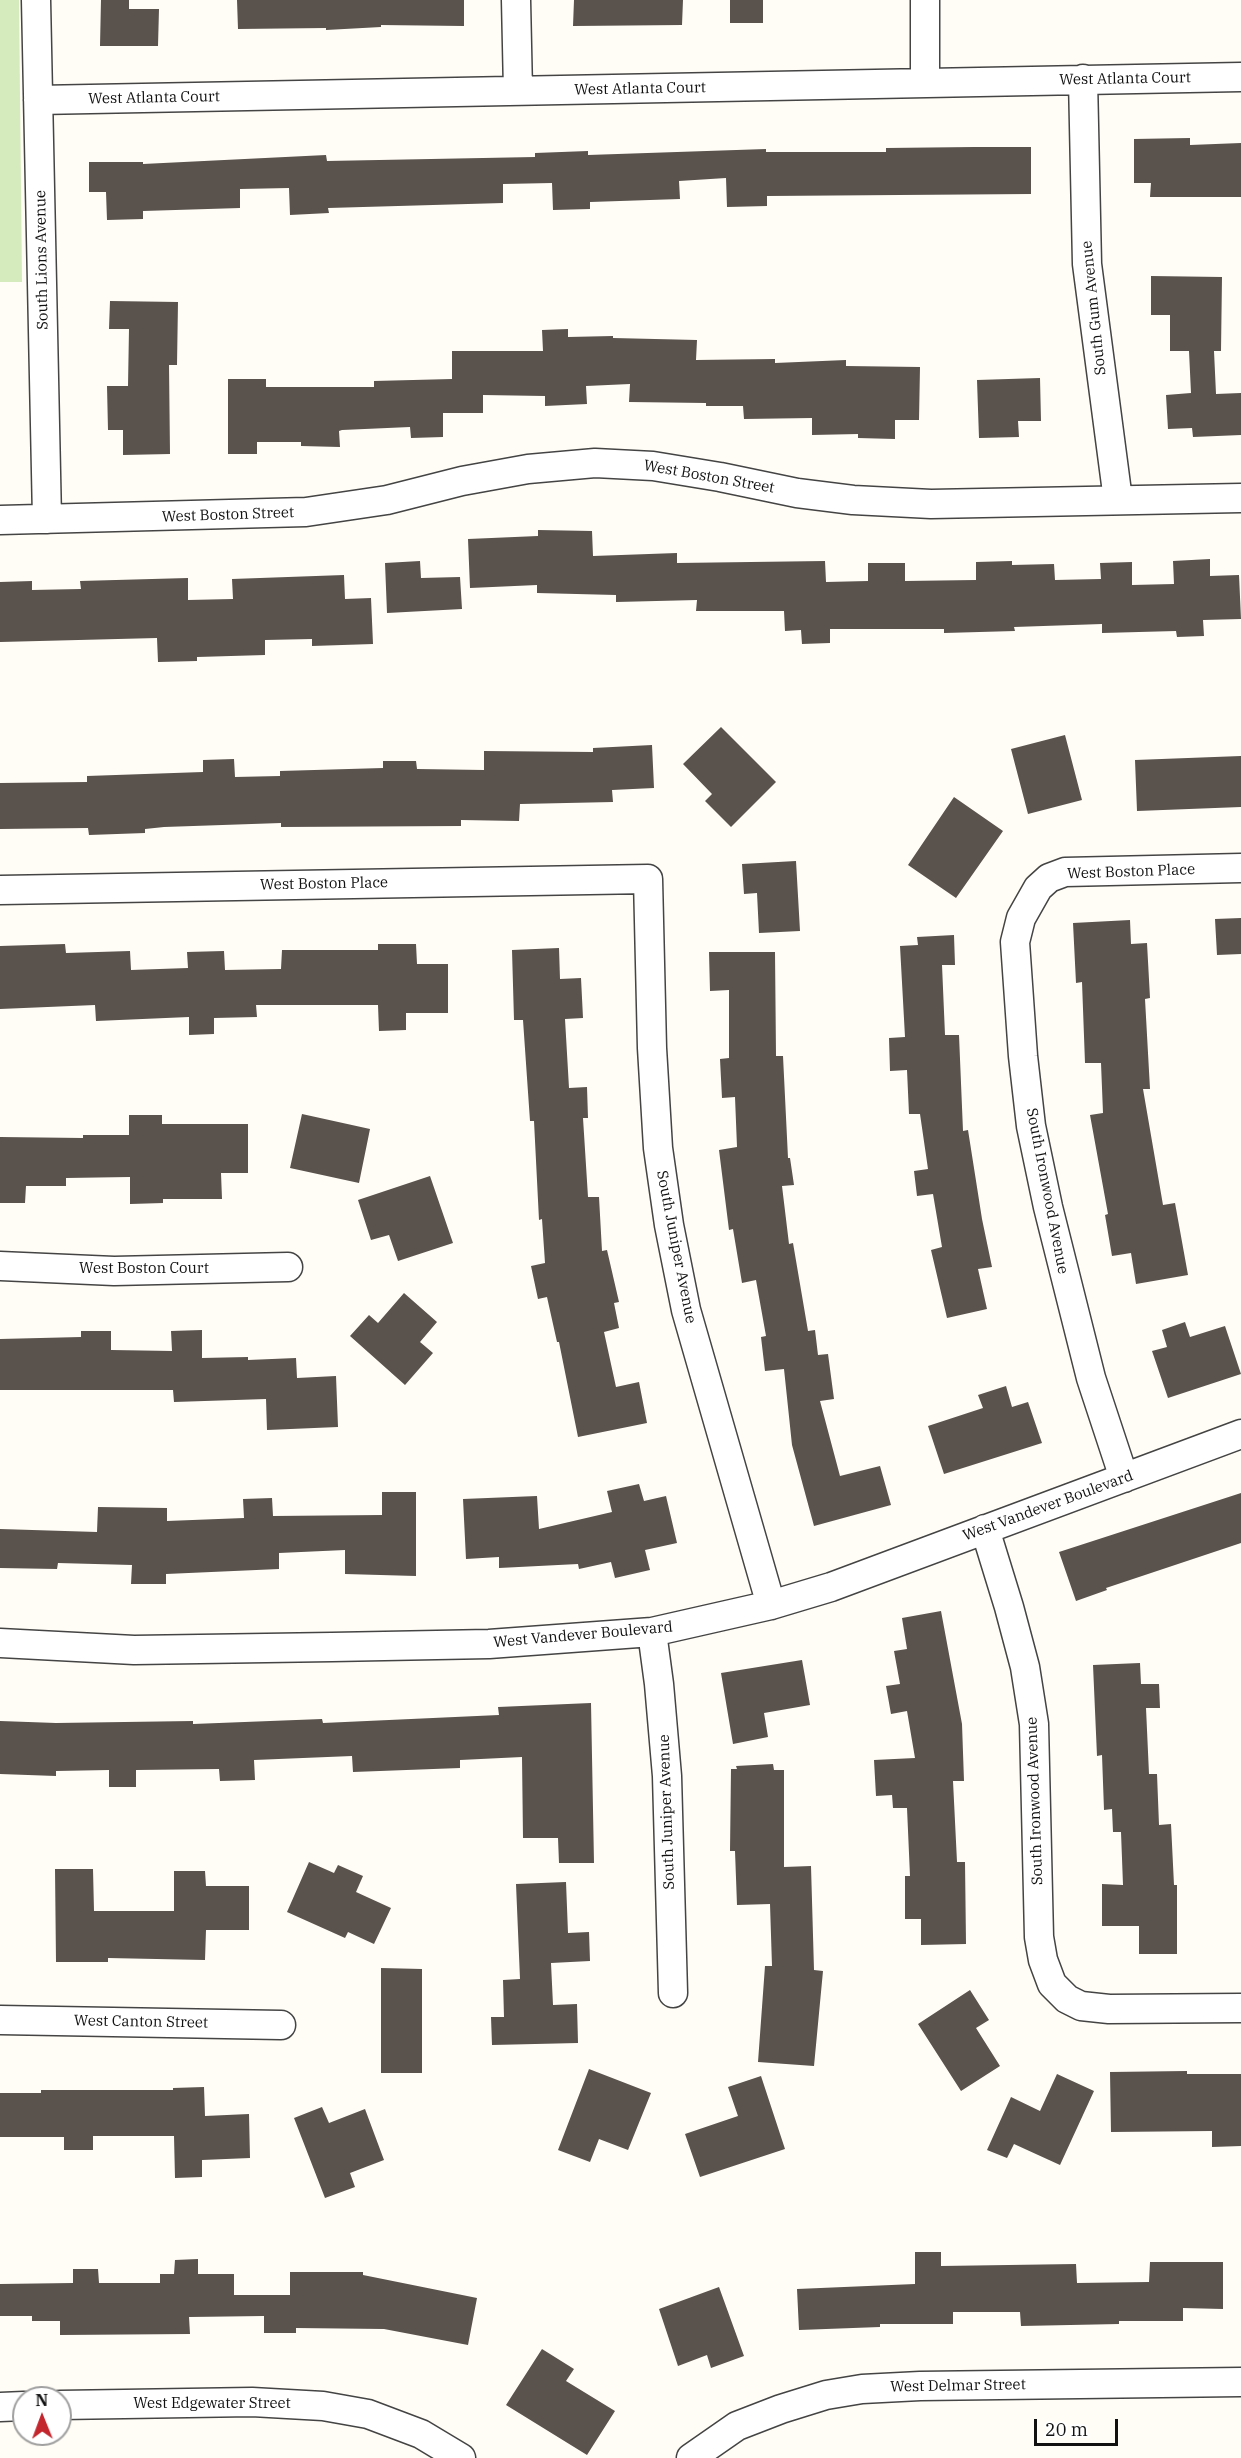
<!DOCTYPE html>
<html>
<head>
<meta charset="utf-8">
<style>
  body { margin:0 }
  #map { position:relative; width:1241px; height:2458px; overflow:hidden; background:#fffdf5; font-family:"IBM Plex Serif",serif }
  canvas { display:block }
  .north { position:absolute; left:12px; top:2386px; width:60px; height:60px; box-sizing:border-box; background:#fff; border:2px solid #a0a0a0; border-radius:50%; rotate:359deg; font-size:16px; font-weight:700; line-height:24px; text-align:center; color:#111 }
  .north::after { content:''; display:block; margin:auto; width:21px; height:27px; background:#c4262e; clip-path:polygon(50% 0,100% 100%,50% 72%,0 100%) }
  .scale { position:absolute; left:1034px; top:2419px; width:84px; height:27px; box-sizing:border-box; border:3px solid #111; border-top:0; padding-left:8px; font-size:18px; line-height:21px; white-space:nowrap; color:#111; -webkit-text-stroke:4px #fff; paint-order:stroke }
</style>
</head>
<body>
<div id="map">
<canvas width="1241" height="2458"></canvas>
<div class="north">N</div>
<div class="scale">20 m</div>
</div>
<script>
const g = document.querySelector('canvas').getContext('2d');
g.lineJoin = 'round';
function paint(path, color) { g.fillStyle = color; g.fill(path, 'evenodd'); }
const shape = rows => new Path2D(rows.map(r => 'M' + r).join(''));
function strokePath(path, color, width, dash) { g.strokeStyle = color; g.lineWidth = width; g.lineCap = dash ? 'butt' : 'round'; g.setLineDash(dash || []); g.stroke(path); }
function label(font, color, halo, rows, align = 'center') {
  g.font = font + ' "IBM Plex Serif",serif'; g.lineWidth = 6; g.setLineDash([]); g.textBaseline = 'middle'; g.strokeStyle = halo; g.fillStyle = color; for (const [text, x, y, turn = 0] of rows) {
    g.save(); g.translate(x, y); g.rotate((+turn || 0) * Math.PI / 180); g.textAlign = isNaN(turn) ? turn : align; if (halo) g.strokeText(text, 0, 0); g.fillText(text, 0, 0); g.restore();
  }
}
paint(shape([
  [0,0,19,0,22,282,0,282]
]), '#d5ebbd');
paint(shape([
  [101,0,129,0,129,9,159,9,158,46,100,46],
  [237,0,464,0,464,26,381,25,381,27,326,30,326,28,238,29],
  [574,0,683,0,682,25,573,26],
  [730,0,763,0,763,23,730,23],
  [1190,138,1190,145,1241,143,1241,197,1150,197,1151,183,1134,183,1134,139],
  [974,147,1031,147,1031,194,767,196,767,206,727,207,726,178,679,181,680,199,590,202,590,209,553,210,552,183,503,184,503,203,328,208,329,213,290,215,289,188,240,189,240,208,143,211,143,219,107,220,106,192,89,192,89,162,143,162,143,164,326,155,327,161,535,157,535,153,588,151,588,155,766,149,766,152,886,152,886,148],
  [1151,276,1222,277,1221,351,1214,351,1216,394,1241,393,1241,435,1193,437,1192,428,1168,429,1166,395,1191,393,1189,351,1170,351,1170,315,1151,315],
  [110,301,178,302,177,365,169,365,170,454,123,455,123,430,108,430,107,386,128,386,129,329,109,329],
  [568,329,568,337,613,336,613,338,697,340,696,360,775,359,775,363,846,360,846,366,920,367,919,420,895,420,895,439,858,438,858,434,812,435,812,418,744,419,743,406,706,406,706,403,629,402,630,384,586,386,587,404,545,406,545,396,483,395,483,413,443,413,443,437,411,438,410,427,342,430,339,431,340,447,301,446,301,442,257,442,257,454,228,454,228,379,266,379,266,387,374,387,374,381,452,379,452,351,543,351,542,330],
  [1040,378,1041,421,1018,421,1019,437,979,438,977,380],
  [538,530,592,531,593,556,677,553,677,563,825,561,826,582,868,581,868,563,905,563,905,581,976,580,976,562,1012,561,1012,565,1054,564,1055,580,1101,579,1100,563,1132,562,1132,585,1174,584,1173,561,1210,559,1210,576,1239,575,1241,619,1203,620,1204,636,1177,637,1176,631,1102,633,1102,624,1014,627,1015,631,944,633,944,629,830,629,830,643,802,644,801,630,785,631,784,611,696,611,697,600,616,602,616,595,537,593,537,585,470,588,468,539,538,536],
  [420,561,421,578,460,577,462,609,387,613,385,563],
  [344,575,345,599,371,598,373,644,312,646,312,639,265,640,265,655,197,657,197,661,158,662,157,638,0,642,0,582,32,581,32,590,81,589,80,581,188,578,188,600,233,599,232,579],
  [721,727,776,782,731,827,705,801,712,794,683,764],
  [1065,735,1082,800,1028,814,1011,749],
  [652,745,654,788,612,790,613,802,520,804,519,821,461,820,461,826,281,827,281,823,164,827,145,829,145,833,89,835,88,828,0,829,0,783,87,782,87,776,203,772,203,760,234,759,235,777,280,776,280,771,383,768,383,761,416,761,417,769,484,770,484,751,593,752,593,748],
  [1241,756,1241,807,1137,811,1135,760],
  [954,797,1003,831,956,898,908,865],
  [796,861,800,931,759,933,757,893,744,894,742,864],
  [1241,918,1241,954,1217,955,1215,919],
  [1130,920,1131,944,1147,943,1150,998,1145,999,1150,1089,1143,1089,1163,1205,1175,1203,1188,1275,1136,1284,1131,1253,1112,1256,1105,1215,1108,1214,1090,1115,1103,1113,1101,1063,1085,1063,1082,982,1076,983,1073,923],
  [954,935,955,965,942,965,945,1035,959,1035,963,1131,968,1130,982,1219,992,1267,978,1269,987,1309,947,1318,931,1250,942,1247,933,1194,917,1196,914,1171,928,1169,920,1114,909,1114,907,1070,890,1071,889,1038,905,1037,900,946,918,945,917,937],
  [65,944,66,953,130,951,131,970,188,968,187,952,224,951,225,970,281,969,282,950,378,950,378,944,416,944,417,964,448,964,448,1013,406,1013,406,1030,379,1031,378,1005,256,1005,257,1017,214,1018,214,1034,189,1035,189,1017,96,1021,95,1005,0,1009,0,946],
  [559,948,560,979,581,978,583,1018,565,1019,569,1088,587,1087,588,1118,583,1118,588,1197,599,1197,602,1251,607,1250,619,1302,614,1303,619,1328,604,1332,616,1387,639,1382,647,1423,578,1437,559,1342,557,1342,547,1297,538,1299,531,1266,545,1263,542,1219,539,1220,534,1121,530,1121,523,1020,514,1020,512,950],
  [709,952,775,952,776,1056,783,1056,788,1158,790,1158,794,1185,782,1186,789,1244,793,1243,808,1331,815,1330,818,1355,828,1354,834,1399,820,1401,840,1476,880,1466,891,1505,814,1526,792,1445,784,1369,765,1371,761,1337,766,1336,756,1280,742,1283,733,1229,729,1230,719,1150,737,1147,735,1097,722,1098,720,1059,729,1058,729,990,710,991],
  [302,1114,370,1129,359,1183,290,1168],
  [129,1115,162,1115,162,1124,248,1124,248,1173,221,1173,222,1199,163,1199,163,1203,130,1204,130,1177,66,1178,66,1186,26,1186,25,1203,0,1203,0,1137,83,1138,83,1135,129,1135],
  [430,1176,453,1243,398,1261,389,1235,371,1240,358,1200],
  [404,1293,437,1322,420,1342,433,1353,405,1385,350,1336,369,1315,378,1323],
  [1185,1322,1190,1337,1225,1326,1241,1374,1168,1398,1152,1351,1167,1347,1162,1330],
  [202,1330,202,1358,248,1357,248,1360,296,1358,297,1378,336,1376,338,1427,267,1430,266,1399,174,1402,173,1390,0,1390,0,1339,81,1337,81,1331,111,1331,111,1350,172,1351,171,1331],
  [1006,1386,1012,1407,1028,1402,1042,1443,944,1474,928,1426,983,1408,978,1395],
  [639,1484,644,1501,666,1496,677,1543,645,1550,650,1570,615,1578,611,1562,579,1569,578,1564,499,1568,499,1557,466,1559,463,1499,537,1496,539,1529,612,1512,607,1491],
  [382,1492,416,1492,416,1576,345,1574,345,1550,279,1553,279,1569,166,1574,166,1584,131,1584,132,1565,58,1563,57,1569,0,1568,0,1529,97,1532,98,1507,167,1508,167,1521,244,1518,243,1499,272,1498,273,1516,382,1515],
  [1241,1493,1241,1543,1106,1588,1107,1590,1076,1601,1059,1552],
  [941,1611,962,1724,964,1781,953,1781,957,1862,965,1862,966,1944,921,1945,921,1919,905,1919,905,1876,910,1876,907,1808,893,1808,892,1795,876,1796,874,1760,915,1758,907,1711,891,1714,886,1686,900,1684,894,1651,907,1649,902,1618],
  [802,1660,810,1705,764,1713,768,1737,733,1744,721,1673],
  [1140,1663,1141,1684,1159,1684,1160,1708,1146,1708,1149,1774,1157,1774,1159,1825,1171,1824,1174,1885,1177,1885,1177,1954,1139,1954,1139,1926,1102,1926,1102,1884,1123,1885,1121,1832,1113,1832,1112,1809,1104,1810,1102,1755,1097,1756,1093,1665],
  [591,1703,594,1863,559,1863,558,1838,523,1838,522,1757,460,1760,460,1768,353,1772,352,1756,254,1760,255,1780,220,1781,219,1769,136,1770,136,1787,109,1787,109,1770,56,1771,56,1776,0,1774,0,1721,56,1723,193,1721,193,1724,322,1719,323,1723,499,1715,498,1707],
  [773,1764,774,1770,784,1770,784,1867,811,1866,814,1970,823,1971,814,2066,758,2062,765,1966,772,1966,770,1904,737,1905,735,1851,730,1851,731,1769,737,1769,736,1766],
  [309,1862,334,1873,338,1865,363,1876,356,1892,391,1908,374,1944,348,1932,345,1938,287,1912],
  [55,1869,93,1869,94,1911,174,1911,174,1871,205,1871,206,1886,249,1886,249,1930,206,1930,205,1960,108,1958,108,1962,56,1962],
  [566,1882,568,1933,589,1932,590,1961,551,1963,553,2005,577,2004,578,2043,492,2045,491,2017,504,2017,503,1980,520,1979,516,1884],
  [381,1968,422,1969,422,2073,381,2073],
  [970,1990,989,2020,976,2028,1000,2066,961,2091,918,2024],
  [589,2069,651,2093,628,2150,599,2139,590,2162,558,2150],
  [1187,2071,1187,2074,1241,2074,1241,2146,1212,2147,1212,2131,1111,2132,1110,2072],
  [1057,2074,1094,2091,1060,2165,1014,2144,1007,2158,987,2150,1011,2097,1040,2111],
  [761,2076,785,2149,700,2177,685,2134,738,2116,728,2087],
  [204,2087,205,2116,249,2114,250,2158,202,2160,202,2177,175,2178,174,2136,93,2136,93,2150,64,2150,64,2137,0,2137,0,2093,41,2093,41,2090,173,2090,173,2088],
  [322,2107,329,2123,365,2109,384,2160,350,2173,355,2187,325,2198,294,2118],
  [915,2252,941,2252,941,2266,1076,2264,1077,2283,1149,2282,1150,2262,1223,2262,1223,2309,1183,2308,1183,2321,1119,2321,1119,2324,1021,2326,1020,2312,953,2312,953,2324,880,2324,880,2327,799,2330,797,2289,915,2284],
  [198,2259,198,2274,234,2274,234,2295,290,2295,290,2272,363,2272,363,2275,477,2298,468,2345,384,2329,296,2328,296,2333,264,2333,264,2316,189,2317,190,2334,60,2335,60,2321,32,2321,32,2316,0,2316,0,2284,73,2283,73,2269,98,2269,99,2283,160,2283,160,2274,174,2274,175,2260],
  [719,2287,744,2356,711,2368,707,2355,678,2366,659,2309],
  [542,2349,574,2369,566,2381,615,2411,587,2455,506,2405]
]), '#5a524d');
const street = shape([
  [36,0,47,519],
  [516,0,518,91],
  [1083,79,1087,264,1118,500],
  [925,82,925,0],
  [38,100,1241,77],
  [0,520,306,512,387,500,462,481,528,469,595,463,653,466,720,477,797,493,853,500,931,504,1241,498],
  [0,890,648,879,652,1048,658,1148,669,1225,686,1310,771,1605],
  [0,1266,114,1271,288,1267],
  [1124,1478,1091,1378,1048,1207,1031,1126,1023,1056,1015,942,1021,918,1038,888,1049,878,1065,872,1241,868],
  [985,1529,1009,1607,1025,1667,1034,1724,1039,1937,1043,1960,1052,1984,1067,1999,1081,2006,1109,2009,1241,2008],
  [652,1632,659,1684,667,1776,673,1993],
  [0,1643,134,1650,332,1647,489,1644,652,1632,771,1605,831,1587,1241,1434],
  [0,2020,281,2025],
  [60,2405,252,2402,323,2406,368,2414,421,2434,461,2458],
  [0,2407,24,2406],
  [691,2458,737,2426,781,2409,826,2395,862,2389,920,2386,1241,2382]
]);
strokePath(street, '#444', 31);
strokePath(street, '#fff', 28);
label('15px', '#111', '#fff', [
  ["West Atlanta Court",1125,79,-1],
  ["West Atlanta Court",640,89,-1],
  ["West Atlanta Court",154,98,-1],
  ["South Lions Avenue",42,260,-91],
  ["South Gum Avenue",1094,308,-96],
  ["West Boston Street",709,477,10],
  ["West Boston Street",228,515,-2],
  ["West Boston Place",1131,872,-2],
  ["West Boston Place",324,884,-1],
  ["South Ironwood Avenue",1047,1191,79],
  ["South Juniper Avenue",676,1247,79],
  ["West Boston Court",144,1269],
  ["West Vandever Boulevard",1048,1506,-20],
  ["West Vandever Boulevard",583,1635,-5],
  ["South Ironwood Avenue",1035,1801,-92],
  ["South Juniper Avenue",667,1812,-92],
  ["West Canton Street",141,2022,1],
  ["West Delmar Street",958,2386,-1],
  ["West Edgewater Street",212,2404]
]);
</script>
</body>
</html>
